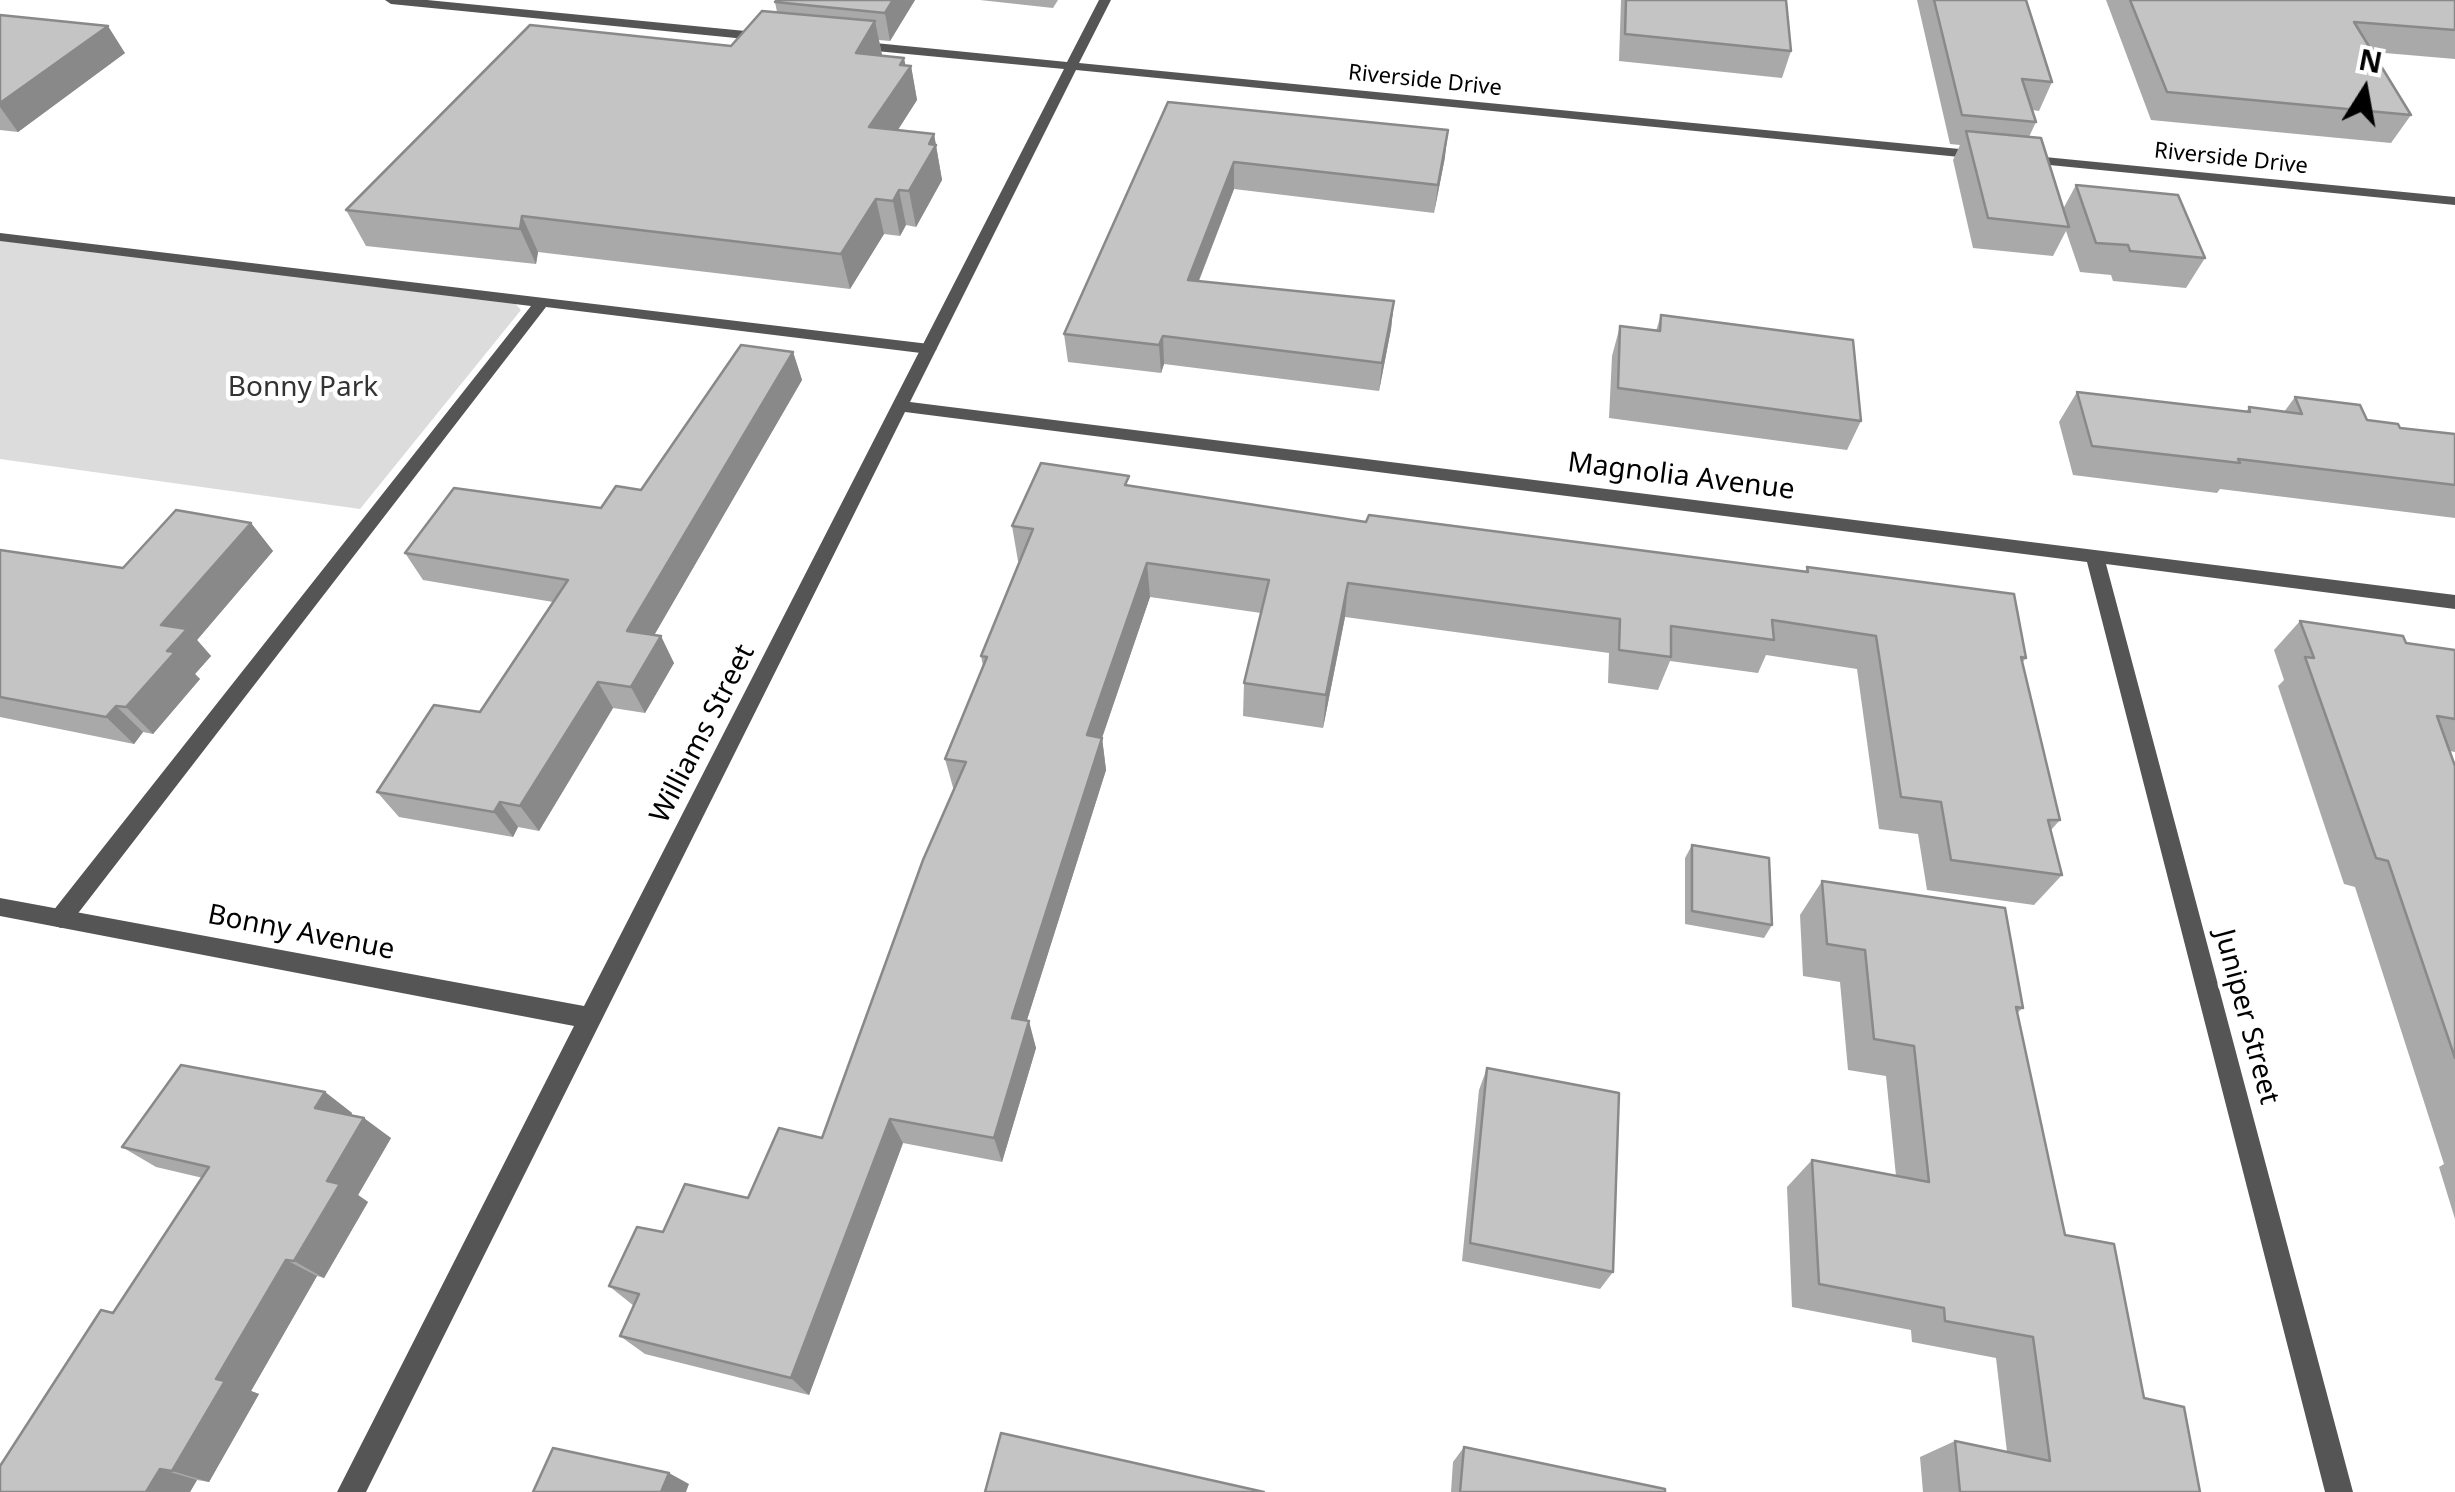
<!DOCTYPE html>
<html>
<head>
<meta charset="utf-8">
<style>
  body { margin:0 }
  #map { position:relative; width:2455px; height:1492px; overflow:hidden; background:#fff; font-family:"Noto Sans",sans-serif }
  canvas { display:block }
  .north { position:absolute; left:2315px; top:40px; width:100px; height:100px; -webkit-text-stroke:8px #fff; paint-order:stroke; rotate:11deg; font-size:28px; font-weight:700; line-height:40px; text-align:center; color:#000 }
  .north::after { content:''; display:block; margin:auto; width:35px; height:45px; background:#000; clip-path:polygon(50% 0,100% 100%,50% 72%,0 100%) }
</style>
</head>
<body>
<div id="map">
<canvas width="2455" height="1492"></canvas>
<div class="north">N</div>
</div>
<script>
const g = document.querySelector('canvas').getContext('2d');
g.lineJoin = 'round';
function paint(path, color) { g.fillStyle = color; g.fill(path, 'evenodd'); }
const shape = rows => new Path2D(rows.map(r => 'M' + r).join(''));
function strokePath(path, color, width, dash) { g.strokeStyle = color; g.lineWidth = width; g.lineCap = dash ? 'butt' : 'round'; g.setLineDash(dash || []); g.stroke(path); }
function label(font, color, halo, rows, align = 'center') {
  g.font = font + ' "Noto Sans",sans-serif'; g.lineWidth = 9; g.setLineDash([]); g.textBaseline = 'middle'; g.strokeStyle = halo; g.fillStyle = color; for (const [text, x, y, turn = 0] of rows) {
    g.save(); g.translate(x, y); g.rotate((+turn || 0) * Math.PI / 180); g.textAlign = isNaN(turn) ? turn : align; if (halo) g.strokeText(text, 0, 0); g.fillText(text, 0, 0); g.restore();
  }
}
paint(shape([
  [0,237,511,299,521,310,360,509,0,459]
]), '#dcdcdc');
paint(shape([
  [0,233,929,344,937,349,929,354,546,307,69,925,61,928,53,925,50,918,53,911,531,306,0,241,0,233]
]), '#555');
paint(shape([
  [385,0,427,0,766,33,772,37,766,41,391,4,385,0],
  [1099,0,1111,0,1079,63,1980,151,1987,155,1980,159,1076,70,910,402,2455,595,2455,609,2106,564,2353,1492,2325,1492,2087,562,905,412,366,1492,337,1492,574,1026,0,916,0,898,584,1006,1064,69,855,49,849,45,855,41,1067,62,1099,0],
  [2024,155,2455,197,2455,205,2019,162,2019,156,2024,155]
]), '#555');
paint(shape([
  [915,0,890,41,879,40,882,56,906,65,911,66,917,100,898,130,934,134,942,180,916,227,906,225,900,236,884,234,850,289,538,252,536,264,366,246,346,210,731,46,777,12,775,2],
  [980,0,1058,0,1053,8],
  [1621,0,1786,0,1791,51,1782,78,1619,61],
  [1917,0,2026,0,2052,82,2039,111,2032,110,2036,122,2029,137,2063,209,2076,185,2205,258,2186,288,2113,281,2111,275,2080,272,2066,231,2053,256,1973,248,1953,160,1960,145,1950,144],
  [2106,0,2455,0,2455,59,2373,52,2411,115,2391,143,2151,120],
  [0,15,125,53,18,132,0,130],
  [1168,102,1445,157,1434,213,1234,189,1199,281,1394,301,1391,329,1379,391,1164,364,1161,373,1068,362,1064,334],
  [1661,315,1861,421,1847,450,1609,418,1612,356,1620,326,1656,331],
  [793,352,802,380,654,635,674,663,645,713,613,708,539,831,518,827,513,837,399,817,377,792,480,712,553,602,423,580,405,553,601,508,641,490],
  [2077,392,2246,412,2249,407,2284,412,2295,397,2367,420,2400,428,2455,434,2455,518,2220,489,2217,493,2073,475,2059,422],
  [1130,486,1366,522,1805,572,1807,567,2026,658,2022,663,2060,820,2051,830,2062,875,2034,905,1927,890,1918,834,1879,829,1857,669,1766,655,1758,673,1670,661,1658,690,1608,683,1609,653,1345,617,1323,728,1243,716,1244,683,1261,613,1150,597,1102,738,1106,770,1027,1020,1036,1048,1002,1162,903,1143,809,1395,645,1354,620,1336,634,1306,609,1286,663,1232,748,1198,822,1138,954,791,945,759,983,666,981,656,1020,561,1018,561,1012,526],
  [251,523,273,551,197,640,211,656,195,674,200,679,153,734,143,732,134,744,0,717,0,550,123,568],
  [2300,621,2406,643,2455,650,2455,752,2449,751,2455,766,2455,1219,2439,1167,2444,1164,2355,887,2344,884,2278,686,2284,680,2274,650],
  [1692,845,1772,925,1764,938,1685,924,1685,858],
  [1822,881,2023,1008,2017,1013,2065,1235,2144,1398,2200,1492,1923,1492,1920,1457,1955,1441,2007,1452,1996,1358,1912,1342,1911,1330,1792,1307,1787,1187,1812,1160,1896,1176,1886,1076,1848,1070,1840,982,1803,976,1800,915],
  [1487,1068,1613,1272,1600,1289,1462,1261,1479,1090],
  [325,1092,352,1113,351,1116,391,1138,358,1195,368,1202,324,1278,317,1276,251,1391,259,1394,209,1482,197,1480,190,1492,0,1492,113,1313,203,1178,156,1167,122,1147],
  [1464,1447,1665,1492,1451,1492,1453,1462]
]), '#a9a9a9');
paint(shape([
  [893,0,915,0,890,41,885,13],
  [875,21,882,55,856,53],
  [108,26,125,53,18,132,0,107,0,103],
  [904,58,907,72,911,66,917,100,877,162,869,127],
  [1448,130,1445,157,1434,213,1438,185],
  [934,134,942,180,916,227,909,191],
  [1234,162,1234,189,1188,308,1188,280],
  [899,190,906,225,900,236,893,201],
  [876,199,884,234,850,289,841,254],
  [522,216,538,252,536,264,520,229],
  [1394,301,1391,329,1379,391,1382,363],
  [1163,336,1164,364,1161,373,1159,345],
  [793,352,802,380,641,658,627,631],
  [251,523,273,551,197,640,211,656,195,674,200,679,153,734,126,707,167,651,161,625],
  [1147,563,1150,597,1092,767,1087,735],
  [1348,583,1345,617,1323,728,1326,695],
  [661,636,674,663,645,713,631,687],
  [598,682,613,708,539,831,520,806],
  [116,706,143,732,134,744,106,717],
  [1102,738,1106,770,1019,1045,1012,1018],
  [500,802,518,827,513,837,494,812],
  [1029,1021,1036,1048,1002,1162,994,1138],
  [325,1092,352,1113,343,1129,315,1108],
  [364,1118,391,1138,358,1195,368,1202,324,1278,294,1261,327,1181],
  [890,1119,903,1143,809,1395,791,1378],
  [286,1260,317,1276,251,1391,259,1394,209,1482,172,1471,216,1379],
  [160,1469,197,1480,190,1492,146,1492],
  [669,1473,689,1484,686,1492,661,1492]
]), '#898989');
const building = shape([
  [777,0,893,0,885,13,775,2,777,0],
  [1626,0,1786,0,1791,51,1625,34,1626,0],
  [1934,0,2026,0,2052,82,2022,79,2036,122,1962,115,1934,0],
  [2130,0,2455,0,2455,30,2354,22,2411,115,2167,92,2130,0],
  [762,11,875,21,856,53,904,58,900,65,911,66,869,127,934,134,929,144,936,145,909,191,899,190,893,201,876,199,841,254,522,216,520,229,346,210,530,25,731,46,762,11],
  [0,15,108,26,0,103,0,15],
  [1168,102,1448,130,1438,185,1234,162,1188,280,1394,301,1382,363,1163,336,1159,345,1064,334,1168,102],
  [1966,131,2041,138,2069,227,1988,218,1966,131],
  [2076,185,2178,195,2205,258,2130,251,2128,245,2096,243,2076,185],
  [1661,315,1853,340,1861,421,1618,388,1620,326,1660,331,1661,315],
  [741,345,793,352,627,631,661,636,631,687,598,682,520,806,500,802,494,812,377,792,434,705,480,712,568,580,405,553,454,488,601,508,616,486,641,490,741,345],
  [2077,392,2250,412,2249,407,2302,414,2295,397,2360,405,2367,420,2398,424,2400,428,2455,434,2455,485,2238,459,2240,463,2092,446,2077,392],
  [1041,463,1129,476,1125,485,1366,522,1369,515,1808,572,1807,567,2014,594,2026,658,2021,657,2060,820,2048,820,2062,875,1951,860,1941,802,1901,797,1876,636,1772,620,1774,640,1671,626,1671,657,1619,650,1620,619,1348,583,1326,695,1244,683,1269,580,1147,563,1087,735,1102,738,1012,1018,1029,1021,994,1138,890,1119,791,1378,620,1336,639,1294,609,1286,637,1227,663,1232,685,1184,748,1198,779,1128,822,1138,923,860,966,762,945,759,987,657,981,656,1033,529,1012,526,1041,463],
  [176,510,251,523,161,625,187,629,167,651,175,652,126,707,116,706,106,717,0,697,0,550,123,568,176,510],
  [2300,621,2403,636,2406,643,2455,650,2455,719,2437,716,2455,766,2455,1058,2388,861,2376,858,2305,657,2314,658,2300,621],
  [1692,845,1769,858,1772,925,1692,911,1692,845],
  [1822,881,2005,908,2023,1008,2016,1007,2065,1235,2114,1244,2144,1398,2184,1407,2200,1492,1960,1492,1955,1441,2050,1461,2033,1337,1945,1321,1944,1308,1819,1284,1812,1160,1929,1182,1914,1046,1874,1039,1865,950,1827,944,1822,881],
  [181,1065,325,1092,315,1108,364,1118,327,1181,340,1184,294,1261,286,1260,216,1379,225,1381,172,1471,160,1469,146,1492,0,1492,0,1466,101,1310,113,1313,209,1167,122,1147,181,1065],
  [1487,1068,1619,1093,1613,1272,1470,1243,1487,1068],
  [1001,1433,1264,1492,985,1492,1001,1433],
  [1464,1447,1665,1489,1665,1492,1460,1492,1464,1447],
  [553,1448,669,1473,661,1492,533,1492,553,1448]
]);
paint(building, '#c4c4c4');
strokePath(building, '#898989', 2.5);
label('22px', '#000', '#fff', [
  ["Riverside Drive",1425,81,6],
  ["Riverside Drive",2231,159,6]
]);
label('28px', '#333', '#fff', [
  ["Bonny Park",303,388]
]);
label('28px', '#000', '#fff', [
  ["Magnolia Avenue",1681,477,7],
  ["Williams Street",703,734,-63],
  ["Bonny Avenue",301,933,11],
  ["Juniper Street",2246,1017,75]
]);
</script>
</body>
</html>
